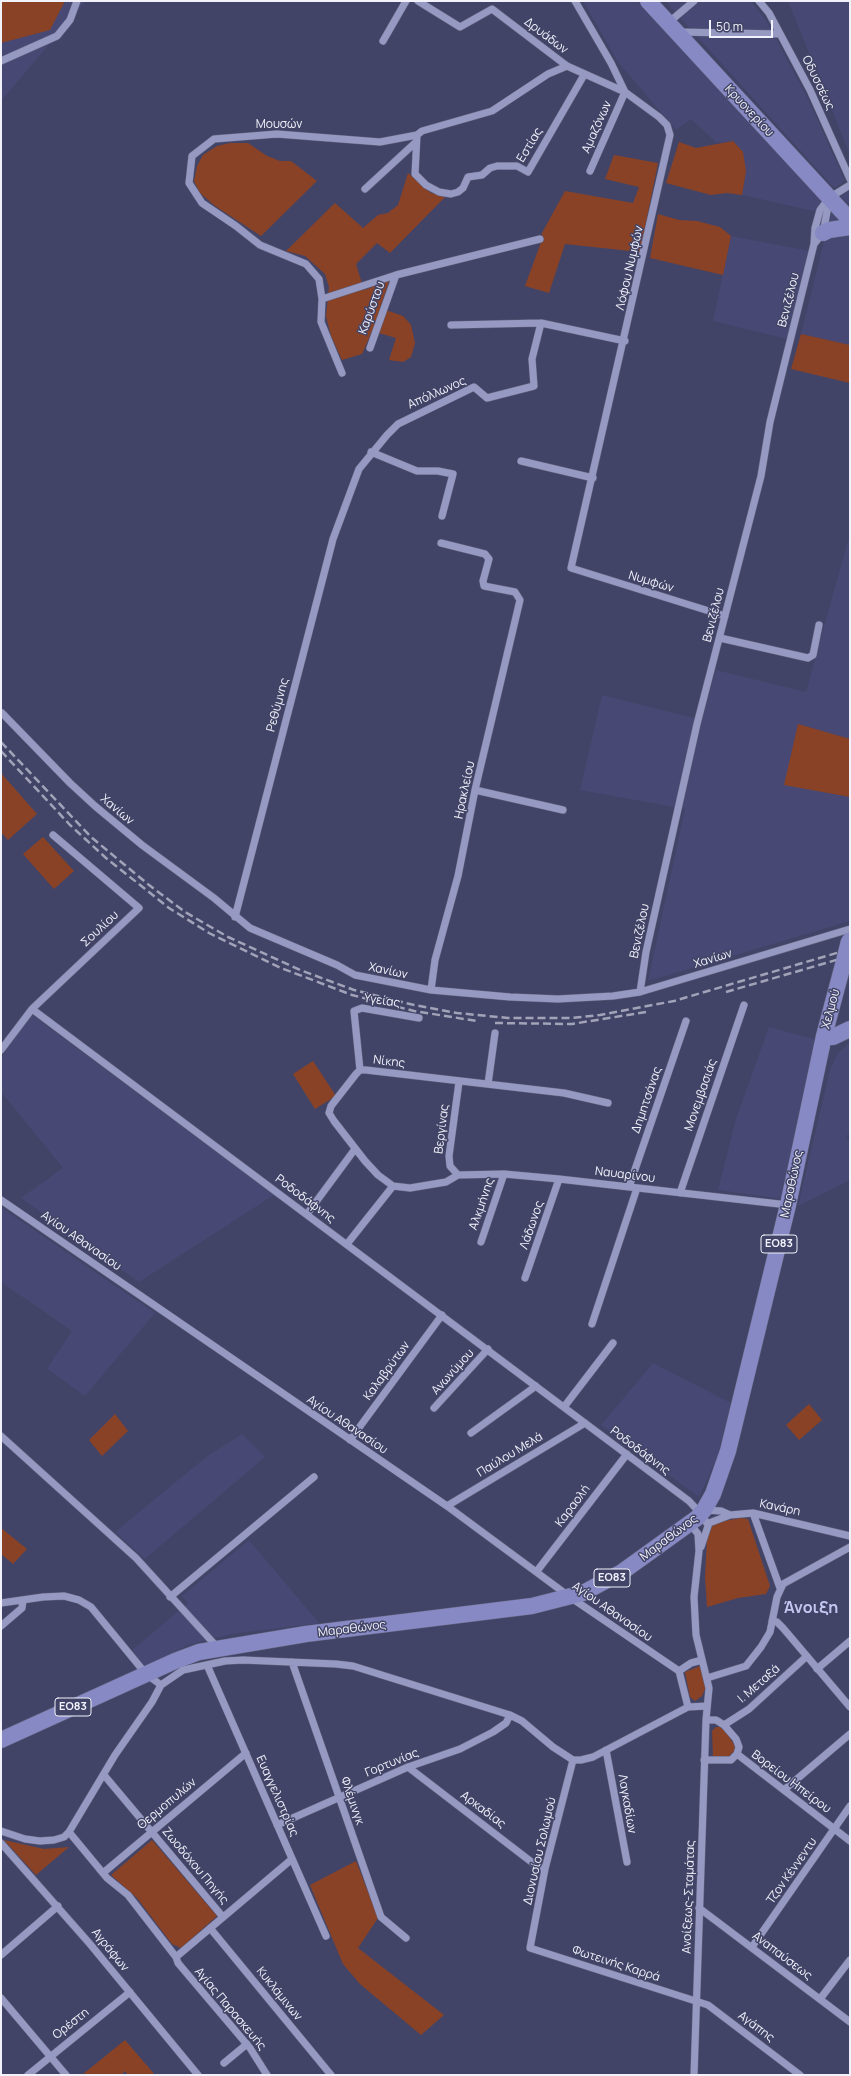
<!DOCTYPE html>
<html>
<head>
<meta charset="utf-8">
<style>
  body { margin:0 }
  #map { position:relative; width:851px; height:2076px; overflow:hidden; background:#424467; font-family:Manrope,sans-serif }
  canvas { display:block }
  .frame { position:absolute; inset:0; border:2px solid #f1f2fb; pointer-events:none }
  .scale { position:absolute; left:709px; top:20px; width:64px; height:18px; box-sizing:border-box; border:2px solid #f1f2fb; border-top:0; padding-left:5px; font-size:12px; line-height:14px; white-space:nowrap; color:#f1f2fb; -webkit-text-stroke:3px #424467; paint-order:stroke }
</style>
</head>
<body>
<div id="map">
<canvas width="851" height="2076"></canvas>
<div class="frame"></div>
<div class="scale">50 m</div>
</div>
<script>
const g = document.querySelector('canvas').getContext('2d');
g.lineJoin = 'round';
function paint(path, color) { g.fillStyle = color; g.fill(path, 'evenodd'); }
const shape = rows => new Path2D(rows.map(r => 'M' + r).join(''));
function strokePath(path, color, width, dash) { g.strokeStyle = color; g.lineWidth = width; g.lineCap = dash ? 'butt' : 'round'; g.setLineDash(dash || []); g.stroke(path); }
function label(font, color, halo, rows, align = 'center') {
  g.font = font + ' Manrope,sans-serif'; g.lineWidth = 3; g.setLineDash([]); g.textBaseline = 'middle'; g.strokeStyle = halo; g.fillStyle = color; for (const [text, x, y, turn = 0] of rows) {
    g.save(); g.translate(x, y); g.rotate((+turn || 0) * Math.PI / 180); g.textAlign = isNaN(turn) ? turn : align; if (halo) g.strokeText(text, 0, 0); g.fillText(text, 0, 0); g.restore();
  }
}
paint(shape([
  [1,1,86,1,1,101],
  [583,1,637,1,822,200,818,212,742,195,746,171,733,141,717,143,691,119,676,130,618,62],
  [665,1,751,1,767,22,808,99,845,181,834,188],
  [788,1,850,1,850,154,844,140],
  [850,189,850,206,841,196],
  [832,209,850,229,850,345,801,334],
  [731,236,810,251,787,339,713,321],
  [850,533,850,739,798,725,785,784,850,797,850,921,648,981,685,809,580,790,602,695,702,720,716,670,806,692],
  [31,1014,274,1195,139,1282,21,1198,63,1168,1,1092,1,1058],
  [769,1027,821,1041,782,1199,718,1190,736,1119],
  [850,1042,850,1133,846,1136,850,1144,850,1180,798,1206,830,1070,837,1054],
  [2,1208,155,1313,85,1396,47,1369,72,1331,1,1282],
  [653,1363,731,1403,717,1458,699,1497,601,1425],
  [242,1434,265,1457,145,1559,115,1532,206,1457],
  [249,1540,319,1623,231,1634,188,1645,144,1667,132,1650,188,1603,182,1596]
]), '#474873');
paint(shape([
  [1,1,65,1,50,30,1,43],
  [733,141,743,152,746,171,742,195,727,193,711,195,666,183,679,142,696,148],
  [230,143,248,143,267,156,280,161,291,161,317,181,261,236,215,206,200,193,194,181,197,166,203,155,217,146],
  [614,155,658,163,640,252,565,244,549,293,525,286,540,245,542,233,565,191,633,203,639,187,605,179],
  [408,173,431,193,445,197,390,253,377,243,356,264,364,290,389,281,380,308,403,316,411,325,415,343,411,357,403,362,389,360,396,338,372,331,362,354,342,360,331,336,326,316,329,287,325,274,305,256,286,251,335,203,363,228,378,215,388,213,398,205],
  [658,214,679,220,697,221,720,227,731,236,723,275,650,258],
  [801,334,850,345,850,383,791,369],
  [798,724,850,739,850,797,784,785],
  [1,773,37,814,8,840,1,832],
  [43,837,74,871,54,889,23,854],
  [313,1061,336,1096,315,1109,293,1074],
  [809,1404,822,1420,799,1440,786,1425],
  [115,1414,128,1431,102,1456,89,1440],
  [741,1518,748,1519,770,1586,766,1594,738,1598,707,1607,705,1577,707,1539,712,1526,719,1522],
  [1,1528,27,1549,13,1564,1,1554],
  [700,1666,707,1684,702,1696,695,1701,690,1697,685,1672],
  [716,1727,720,1727,726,1732,735,1746,734,1751,726,1759,713,1757,712,1731],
  [4,1840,44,1849,69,1847,36,1875],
  [152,1840,217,1916,181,1948,172,1944,137,1898,111,1875],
  [356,1861,378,1918,358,1948,444,2015,421,2035,360,1984,343,1964,310,1885],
  [125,2040,155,2075,128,2075,125,2071,121,2075,82,2075]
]), '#8a4226');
const minor = shape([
  [418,1,460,27,492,9,567,66,625,92,590,171],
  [575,1,611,63,625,92,659,117,667,125,670,135,571,568,725,616],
  [759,1,769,13,810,90,850,179],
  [668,23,694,1],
  [678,32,780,34],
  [383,41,406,1],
  [1,61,57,36,70,20,77,1],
  [417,135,415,174,426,185,439,192,451,194,458,192,463,188,468,177,482,175,490,168,497,166,517,166,528,172,584,75],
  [365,189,416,142],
  [829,201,823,233,814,244,815,228,820,210,829,198,850,185],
  [322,299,396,275,540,239],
  [451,325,541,323,625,341],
  [370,348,396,275],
  [342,373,321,322,322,299,319,279,306,264,260,245,236,226,202,203,189,183,192,156,214,139,277,134,380,142,417,135,422,131,492,111,548,74,567,66],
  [371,452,417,471,438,471,453,474,442,516],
  [521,461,593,478],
  [720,638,808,658,813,655,819,625],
  [2,713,70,783,95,806,142,845,214,898,250,928,337,965,355,975,431,990,510,997,558,999,613,996,640,992,850,929],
  [475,790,563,810],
  [235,917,333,539,359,469,387,435,398,424,474,387,487,398,534,386,532,359,541,323],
  [431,990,435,960,458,876,475,790,520,600,515,592,484,586,483,581,489,559,485,554,441,543],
  [640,992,646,952,697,724,761,476,770,422,814,244],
  [32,1009,689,1501,701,1514,708,1525],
  [1,1050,32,1009,139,908,53,835],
  [360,1070,354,1011,362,1008,419,1018],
  [488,1084,495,1033],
  [458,1175,446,1182,410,1188,393,1186,378,1175,365,1161,334,1121,329,1113,331,1106,356,1074,360,1070,366,1070,564,1093,608,1103],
  [458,1175,504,1174,559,1179,788,1205],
  [458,1175,450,1166,449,1156,459,1082],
  [629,1187,686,1021],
  [680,1193,744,1005],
  [1,1200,447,1506,570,1597,679,1671],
  [307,1214,355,1149],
  [481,1242,504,1174],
  [347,1244,393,1186],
  [525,1278,559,1179],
  [592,1324,637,1188],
  [564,1407,613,1343],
  [434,1408,488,1349],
  [471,1433,536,1386],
  [1,1436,136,1558,218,1648],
  [350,1440,442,1315],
  [447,1506,585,1423],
  [704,1510,721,1511,730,1515,753,1513,850,1536],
  [753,1513,780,1588],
  [690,1524,698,1534,699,1551,694,1597,696,1635,709,1688,706,1720,694,2075],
  [701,1547,709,1523,730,1515],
  [537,1571,627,1454],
  [170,1597,314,1477],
  [1,1603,43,1597,64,1596,79,1600,91,1607,146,1674,161,1685,183,1670,225,1661,243,1660,336,1664,353,1666,510,1715,522,1721,553,1747,573,1760,581,1760,593,1757,688,1707],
  [772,1621,777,1622,783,1628,850,1707],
  [1,1626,22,1608,23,1600],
  [702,1660,691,1663,679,1671,688,1707,707,1706],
  [292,1662,381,1917,406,1938],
  [207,1665,326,1936],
  [817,1669,850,1641],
  [707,1678,746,1666,761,1647,770,1632,777,1597,783,1584,850,1547],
  [724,1725,749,1709,807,1656],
  [606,1750,627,1862],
  [737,1754,850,1841],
  [573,1760,545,1869,530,1948,708,2005,800,2075],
  [704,1760,731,1760,737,1754,739,1747,736,1739,724,1725,716,1720,706,1720],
  [408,1767,538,1867,545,1869],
  [104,1775,223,1917],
  [784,1790,850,1734],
  [277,1825,408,1767,460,1749,493,1732,506,1723,510,1715],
  [1,1831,25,1839,40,1841,54,1840,64,1837,69,1832,115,1755,152,1702,161,1685],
  [69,1832,107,1878,128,1895,176,1957,178,1963,250,2048,267,2075],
  [1,1843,90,1944,198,2075],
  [103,1873,246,1753],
  [699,1908,850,2022],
  [210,1928,331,2075],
  [752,1947,850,1806],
  [1,1955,58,1906],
  [176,1957,292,1859],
  [1,1998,66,2075],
  [820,1999,850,1960],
  [224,2063,247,2044],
  [28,2075,130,1992]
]);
const major = shape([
  [648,1,850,220],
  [823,233,829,230,850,227],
  [824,1036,833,1037,850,1029],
  [1,1740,175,1661,199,1652,306,1634,532,1606,583,1593,622,1572,697,1518,704,1510,713,1494,728,1451,788,1205,824,1036,844,961]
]);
strokePath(minor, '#61617c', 8);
strokePath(major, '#61617c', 17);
strokePath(minor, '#9699c2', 7);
strokePath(major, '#8689c3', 16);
strokePath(shape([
  [1,742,91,837,149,885,185,912,228,937,300,970,354,990,414,1005,457,1013,508,1018,572,1018,600,1015,674,1001,850,949],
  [1,751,70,825,106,858,169,908,209,933,281,968,352,995,414,1011,477,1021],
  [726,992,850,956],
  [495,1023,572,1024,646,1012]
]), '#a2a3b8', 2.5, [8, 4]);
const majorBridge = shape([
  [844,961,849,941]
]);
strokePath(majorBridge, '#61617c', 17, []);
strokePath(majorBridge, '#8689c3', 16);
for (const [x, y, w] of [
  [779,1244,36],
  [612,1578,36],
  [73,1707,36]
]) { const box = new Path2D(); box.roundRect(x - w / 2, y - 9, w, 18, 3); g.fillStyle = '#424467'; g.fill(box); strokePath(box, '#f1f2fb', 1); }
label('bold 11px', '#f1f2fb', null, [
  ["ΕΟ83",779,1244],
  ["ΕΟ83",612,1578],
  ["ΕΟ83",73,1707]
]);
label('12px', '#f1f2fb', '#424467', [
  ["Δρυάδων",546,36,37],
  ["Οδυσσέως",818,83,64],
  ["Κρυονερίου",749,111,47],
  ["Μουσών",279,125],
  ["Αμαζόνων",597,127,-66],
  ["Εστίας",530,145,-59],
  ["Λόφου Νυμφών",630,268,-77],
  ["Βενιζέλου",789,300,-76],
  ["Καρύστου",372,308,-70],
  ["Απόλλωνος",437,393,-24],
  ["Νυμφών",651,582,17],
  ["Βενιζέλου",714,615,-76],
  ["Ρεθύμνης",278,705,-75],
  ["Ηρακλείου",465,790,-78],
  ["Χανίων",117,810,40],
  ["Σουλίου",100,929,-43],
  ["Βενιζέλου",640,931,-78],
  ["Χανίων",713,959,-17],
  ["Χανίων",388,971,12],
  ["Υγείας",382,1001,8],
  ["Χελμού",831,1009,-75],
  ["Νίκης",389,1062,7],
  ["Μονεμβασιάς",701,1095,-71],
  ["Δημητσάνας",647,1100,-71],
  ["Βεργίνας",442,1129,-83],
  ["Ναυαρίνου",625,1175,7],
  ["Μαραθώνος",792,1184,-78],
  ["Ροδοδάφνης",305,1199,37],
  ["Αλκμήνης",482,1204,-71],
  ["Λάδωνος",532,1225,-71],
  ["Αγίου Αθανασίου",81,1241,35],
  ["Καλαβρύτων",387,1371,-54],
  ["Ανωνύμου",453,1372,-48],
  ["Αγίου Αθανασίου",347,1425,34],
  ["Ροδοδάφνης",640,1451,37],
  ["Παύλου Μελά",510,1455,-31],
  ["Καραολή",573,1506,-53],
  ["Κανάρη",780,1508,12],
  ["Μαραθώνος",669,1538,-37],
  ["Αγίου Αθανασίου",612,1612,35],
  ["Μαραθώνος",352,1629,-7],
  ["Ι. Μεταξά",759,1684,-41],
  ["Γορτυνίας",392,1763,-22],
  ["Βορείου Ηπείρου",791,1782,37],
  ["Ευαγγελιστρίας",277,1796,66],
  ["Φλέμινγκ",352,1801,71],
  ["Θερμοπυλών",167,1804,-40],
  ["Λαγκαδίων",627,1804,80],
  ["Αρκαδίας",483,1810,37],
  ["Διονυσίου Σολωμού",540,1851,-77],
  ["Ζωοδόχου Πηγής",195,1866,50],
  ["Τζον Κέννεντυ",792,1871,-55],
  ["Ανοίξεως-Σταμάτας",689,1897,-88],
  ["Αγράφων",110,1950,51],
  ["Αναπαύσεως",782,1956,37],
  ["Φωτεινής Καρρά",616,1964,18],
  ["Κυκλάμινων",279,1994,51],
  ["Αγίας Παρασκευής",230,2009,50],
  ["Ορέστη",71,2024,-38],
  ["Αγάπης",756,2027,37]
]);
label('bold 16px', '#c3c6f1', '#424467', [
  ["Άνοιξη",811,1609]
]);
</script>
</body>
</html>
